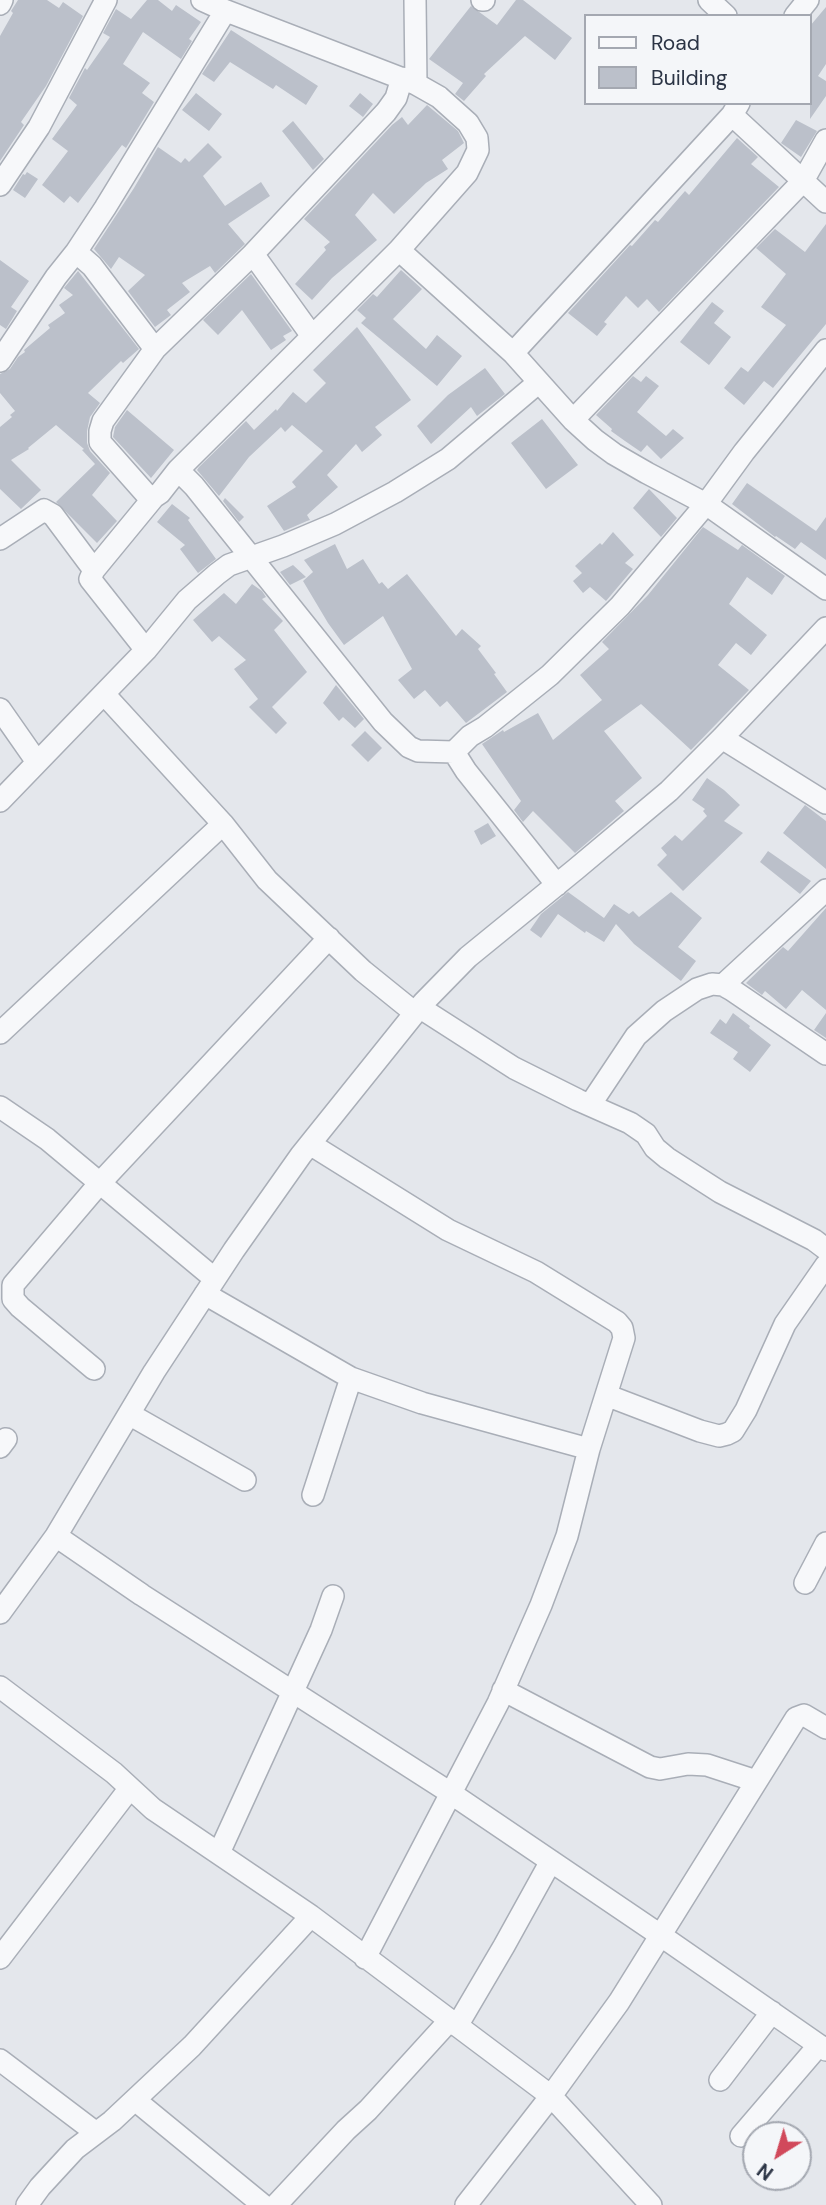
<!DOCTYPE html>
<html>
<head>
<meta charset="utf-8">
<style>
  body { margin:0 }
  #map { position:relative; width:826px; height:2205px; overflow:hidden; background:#e4e7ec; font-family:"DM Sans",sans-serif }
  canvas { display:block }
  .legend { position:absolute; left:584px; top:14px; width:228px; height:91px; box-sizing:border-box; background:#f4f6f9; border:2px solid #a4a8b1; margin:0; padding:9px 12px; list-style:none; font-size:21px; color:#2b3445 }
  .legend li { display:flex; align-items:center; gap:14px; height:35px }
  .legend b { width:35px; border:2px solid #a4a8b1 }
  .north { position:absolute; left:742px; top:2121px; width:70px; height:70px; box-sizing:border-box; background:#f4f6f9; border:2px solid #a4a8b1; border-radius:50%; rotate:217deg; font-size:19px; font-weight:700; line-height:28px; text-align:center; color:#2b3445 }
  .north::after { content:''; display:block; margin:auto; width:24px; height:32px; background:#d1495b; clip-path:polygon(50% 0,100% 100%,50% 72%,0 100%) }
</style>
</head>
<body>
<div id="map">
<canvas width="826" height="2205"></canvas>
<ul class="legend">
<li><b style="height:9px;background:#f7f8fa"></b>Road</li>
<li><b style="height:19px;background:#bbc0ca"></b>Building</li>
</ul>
<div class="north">N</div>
</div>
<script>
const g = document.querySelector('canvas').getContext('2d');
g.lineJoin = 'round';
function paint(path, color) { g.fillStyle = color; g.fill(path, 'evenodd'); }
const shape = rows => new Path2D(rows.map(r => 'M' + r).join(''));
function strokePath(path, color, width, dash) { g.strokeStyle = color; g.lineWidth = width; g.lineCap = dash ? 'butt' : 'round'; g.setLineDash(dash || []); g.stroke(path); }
paint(shape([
  [18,0,47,0,59,8,63,2,83,16,46,86,21,122,24,125,0,161,0,36,13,13,11,11],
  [147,0,158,0,172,11,176,5,201,22,189,39,192,41,181,59,143,32,123,64,150,83,142,93,154,102,126,148,122,145,78,203,70,196,64,203,42,185,68,151,52,139,77,105,69,98,85,68,87,70,110,37,103,33,116,9,131,19],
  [516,0,523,0,572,38,555,60,525,36,484,74,486,76,464,101,455,94,463,83,429,59,471,6,497,25],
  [826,7,826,64,818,76,826,81,826,96,810,119,810,26],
  [231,30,318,86,306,105,276,85,273,89,230,62,214,82,202,74],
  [196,93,222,114,209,131,182,110],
  [360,93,373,104,363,117,349,106],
  [427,105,458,131,464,143,442,160,448,169,426,183,394,214,373,193,355,215,377,240,332,278,312,300,295,284,326,250,324,247,330,242,304,219,392,125,402,117,408,125],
  [796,120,817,131,801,157,781,143],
  [293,121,324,159,313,170,282,131],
  [737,138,758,157,751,164,779,187,659,312,647,299,638,308,626,296,604,322,607,324,597,336,568,313,630,245,632,246,655,220,658,222,685,191,689,195],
  [208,143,222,157,203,176,225,206,261,182,270,196,228,224,245,244,215,273,210,266,182,283,190,292,167,310,171,315,155,327,128,291,145,275,119,257,111,269,94,249,134,188,158,147,181,163,185,158,189,162],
  [27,172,38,179,25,198,13,190,23,174,25,175],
  [826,224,826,324,773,388,764,381,744,405,724,388,741,367,748,372,786,325,761,307,786,274,756,248,775,229,805,252],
  [0,260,29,281,11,307,17,311,6,329,0,325],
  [401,270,422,289,393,319,426,349,437,335,462,356,437,386,361,323,366,318,357,310,373,294,377,297],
  [78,271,139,349,123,363,121,361,88,393,100,403,90,417,87,431,87,443,90,451,110,473,92,495,117,521,97,543,56,502,95,464,82,450,84,449,56,425,28,448,29,449,11,460,41,490,21,509,0,489,0,427,12,417,10,415,15,411,0,393,0,374,10,369,18,357,25,352,24,350,50,328,48,325,65,313,59,305,73,295,64,288],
  [251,274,292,331,283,336,286,340,271,350,242,310,218,335,203,320],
  [712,302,724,311,714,323,731,337,709,365,680,342],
  [357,327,411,400,375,427,382,435,362,452,356,444,327,475,338,487,307,515,310,520,307,521,284,531,267,506,296,487,292,482,323,451,292,425,285,432,281,427,249,457,219,496,197,470,199,467,246,421,254,430,276,409,277,411,293,392,306,403,326,383,313,370],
  [485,368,505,394,477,416,471,407,431,444,417,426,448,395],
  [633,376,641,382,646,376,659,386,637,412,666,436,673,429,684,438,661,459,647,445,641,452,625,441,611,431,612,429,596,415],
  [127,410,174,450,151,478,113,437,115,427],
  [542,419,578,465,546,489,511,443],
  [747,483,816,531,826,517,826,560,801,542,795,549,776,536,775,537,732,504],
  [649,489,677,518,661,537,633,508],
  [225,498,244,517,239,522,223,501],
  [172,504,190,518,188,520,216,559,198,573,180,549,185,545,157,522],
  [703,527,738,550,742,545,785,576,772,595,747,577,729,604,767,635,751,655,736,643,718,665,749,690,691,750,641,704,604,731,642,778,615,801,624,811,575,853,533,811,523,822,514,810,521,801,482,744,503,730,504,732,538,713,553,740,602,700,580,675,609,649,602,642,648,595],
  [613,532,634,555,625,563,633,569,606,601,590,587,583,593,573,581,582,573,575,566,600,543,602,545],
  [335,544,347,569,363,559,379,584,382,582,388,589,407,574,456,636,462,629,481,646,478,649,496,673,494,674,507,692,466,723,447,701,440,707,425,690,414,699,398,680,412,669,383,616,344,645,328,623,303,581,313,572,304,560],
  [293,565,306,577,290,585,280,572],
  [252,584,262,591,266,597,262,599,283,621,274,630,307,672,272,707,287,723,276,734,249,707,258,699,234,669,246,660,219,636,212,642,193,620,224,593,236,604],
  [336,685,364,719,355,728,343,717,339,721,323,703],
  [365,731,382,748,368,762,351,745],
  [707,778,724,790,740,805,724,821,743,833,683,891,657,865,667,855,661,848,675,835,682,841,707,816,703,811,705,809,692,800],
  [805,805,826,821,826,869,783,833],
  [488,823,496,836,481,845,474,831],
  [768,851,811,881,800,894,760,862],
  [568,892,604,918,614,904,629,914,633,911,639,917,671,892,702,918,678,947,696,961,681,981,634,944,616,924,604,942,586,931,585,933,558,914,541,938,530,930,541,914],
  [826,908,826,1010,802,990,786,1009,765,991,762,995,746,983,783,947,788,951],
  [733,1013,750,1026,749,1028,771,1045,750,1072,733,1059,738,1052,710,1033,720,1019,726,1024],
  [826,1013,826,1038,814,1030]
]), '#bbc0ca');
const minor = shape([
  [202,0,224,10,221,18,105,208,76,252,92,266,155,349,103,421,100,431,100,442,146,494,154,497,160,493,178,470,194,486,383,722,409,747,418,751,454,752],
  [415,0,416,84],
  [482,0,484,0],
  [709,0,726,16],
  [0,4,2,0],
  [795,16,808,0],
  [732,115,826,202],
  [0,185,39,127,106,0],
  [399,250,513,353,573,420,595,440,614,454,647,473,706,504,826,589],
  [253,254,312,336],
  [155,349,253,254,386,112,396,98,402,78],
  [513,353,732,115,739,103],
  [0,361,56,277,76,252],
  [573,420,803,181,826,140],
  [178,470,399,250,467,173,478,150,477,138,468,123,439,97,416,84,224,10],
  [0,539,44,510,53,515,94,570],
  [146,650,90,579,94,570,154,497],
  [104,694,223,824,267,880,363,971,415,1013],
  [0,709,37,762],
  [722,738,826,803],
  [0,801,146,650,187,600,217,574,229,565,283,546,335,524,395,492,448,459,539,382],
  [557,885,466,771,454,752,470,736,485,727,550,675,620,606,706,504,744,452,826,350],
  [723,985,826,890],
  [419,1007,514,1068,578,1100,630,1123,646,1134,655,1148,667,1158,720,1192,814,1240,826,1249],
  [0,1033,223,824],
  [590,1105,636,1036,664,1011,697,989,712,984,723,985,732,990,826,1054],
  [0,1107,47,1139,215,1279],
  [205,1294,351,1378,422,1403,589,1449,624,1338,622,1328,617,1322,536,1272,448,1230,310,1144],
  [94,1369,20,1307,13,1299,13,1285,99,1184,329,938],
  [606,1395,700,1431,719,1436,727,1434,733,1431,746,1410,785,1324,826,1265],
  [129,1414,245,1480],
  [0,1447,6,1439],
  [313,1495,351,1378],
  [56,1536,142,1595,449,1792,660,1935,826,2050],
  [805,1583,826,1543],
  [0,1613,56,1536,154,1372,234,1250,301,1155,423,1003,468,957,576,869,669,791,722,738,826,628],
  [0,1687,114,1773,153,1809,311,1916,551,2096,651,2205],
  [503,1690,650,1767,660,1769,688,1764,707,1765,756,1781],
  [219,1853,321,1630,333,1596],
  [0,1958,130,1788],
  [365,1958,498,1703,541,1605,567,1536,589,1449],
  [457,2026,504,1946,551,1861],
  [0,2060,95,2132],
  [720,2080,772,2012],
  [135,2100,263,2205],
  [741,2136,819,2045],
  [27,2205,40,2187,75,2149,112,2121,192,2046,311,1916],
  [276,2205,346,2130,368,2110,450,2020],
  [466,2205,551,2096,619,2002,796,1718,804,1715,826,1728]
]);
strokePath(minor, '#a9aeb7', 24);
strokePath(minor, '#f7f8fa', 21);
</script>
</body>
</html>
